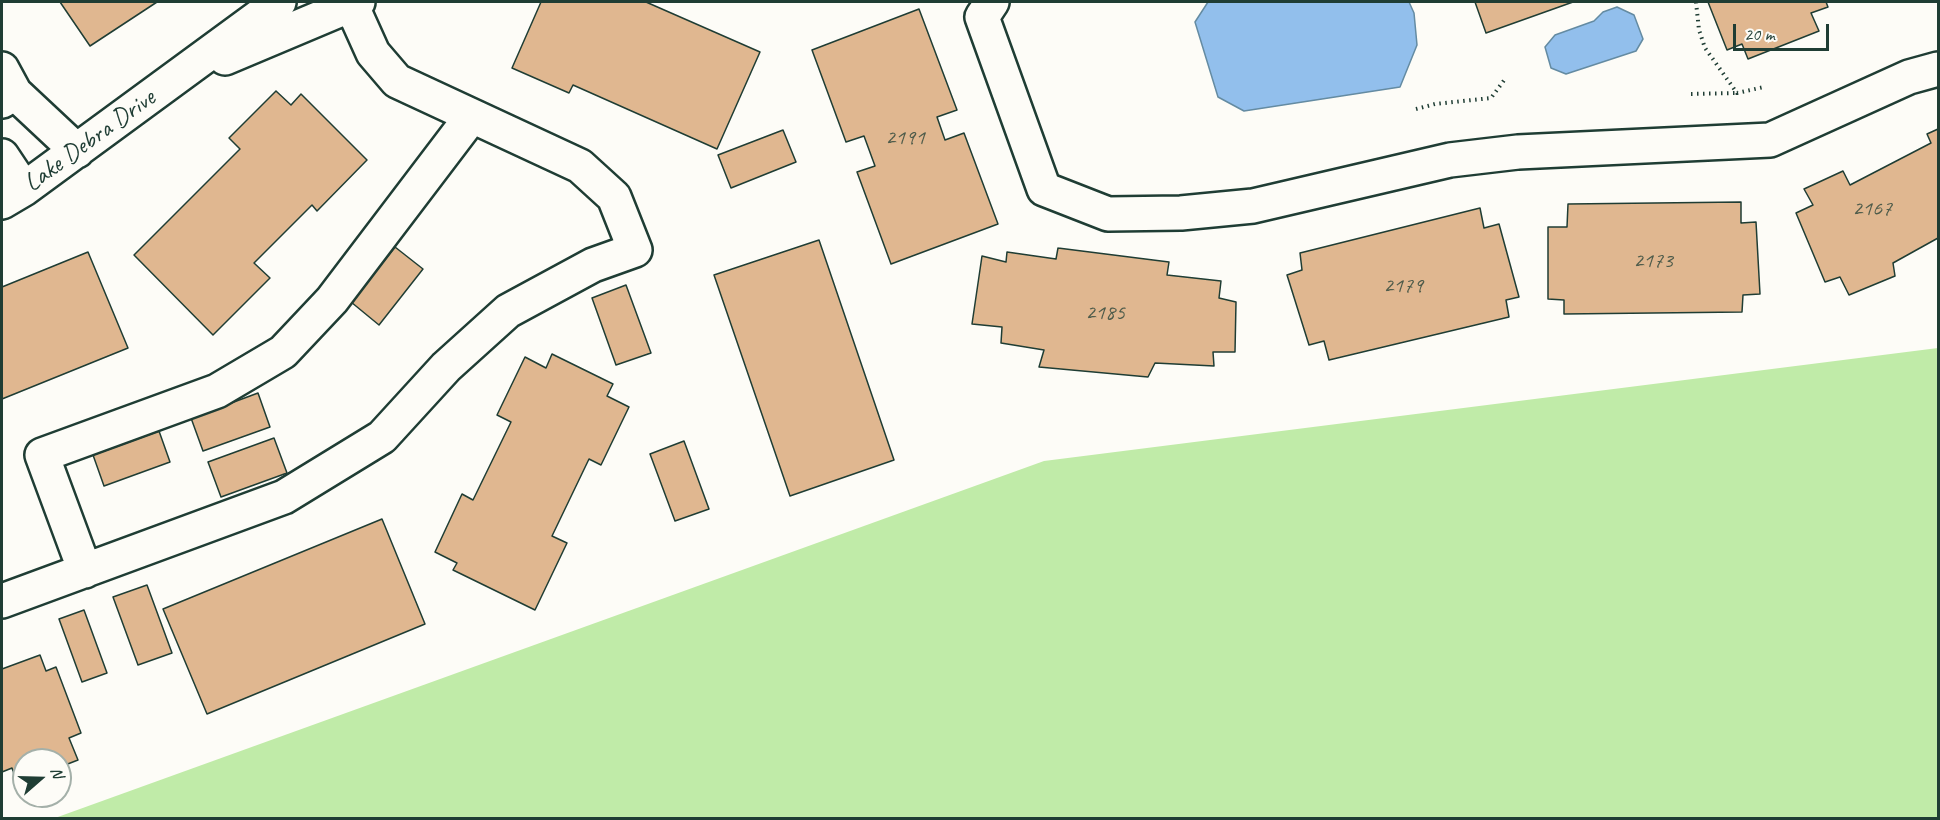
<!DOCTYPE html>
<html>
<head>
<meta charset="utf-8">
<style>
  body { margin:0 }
  #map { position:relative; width:1940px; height:820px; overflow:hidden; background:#fdfcf7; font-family:Caveat,sans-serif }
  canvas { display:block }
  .frame { position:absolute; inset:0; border:3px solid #1f3d34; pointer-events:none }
  .north { position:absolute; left:12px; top:748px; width:60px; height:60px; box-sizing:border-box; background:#fdfcf7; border:2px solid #a4b0a9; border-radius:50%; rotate:70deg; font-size:16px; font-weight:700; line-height:24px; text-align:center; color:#1f3d34 }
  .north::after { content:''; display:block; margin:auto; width:21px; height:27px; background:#1f3d34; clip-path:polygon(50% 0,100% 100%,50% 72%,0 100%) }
  .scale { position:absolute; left:1733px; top:24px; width:96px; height:27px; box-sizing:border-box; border:3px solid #1f3d34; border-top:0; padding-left:8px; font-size:18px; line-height:21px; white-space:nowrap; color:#1f3d34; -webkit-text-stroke:4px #fdfcf7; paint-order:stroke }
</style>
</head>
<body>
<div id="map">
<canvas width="1940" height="820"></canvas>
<div class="frame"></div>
<div class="north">N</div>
<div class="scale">20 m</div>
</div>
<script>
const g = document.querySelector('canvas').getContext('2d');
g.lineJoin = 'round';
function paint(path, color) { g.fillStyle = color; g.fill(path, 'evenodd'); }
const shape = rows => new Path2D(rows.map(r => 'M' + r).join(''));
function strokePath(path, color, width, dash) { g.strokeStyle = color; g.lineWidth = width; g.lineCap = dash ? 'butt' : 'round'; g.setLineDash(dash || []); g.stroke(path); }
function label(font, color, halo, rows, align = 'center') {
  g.font = font + ' Caveat,sans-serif'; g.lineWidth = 5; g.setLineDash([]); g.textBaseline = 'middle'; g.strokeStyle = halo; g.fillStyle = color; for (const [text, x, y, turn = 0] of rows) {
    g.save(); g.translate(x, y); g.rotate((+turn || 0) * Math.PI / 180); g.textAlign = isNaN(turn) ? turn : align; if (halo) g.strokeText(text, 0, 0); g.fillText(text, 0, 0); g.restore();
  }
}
paint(shape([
  [1938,348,1938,818,55,818,1044,461]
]), '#c0eba8');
const water = shape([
  [1208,2,1409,2,1414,13,1417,45,1400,87,1244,111,1218,97,1195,22,1208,2],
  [1617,7,1634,15,1643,39,1636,51,1566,74,1551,68,1545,47,1555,35,1594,21,1603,12,1617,7]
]);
paint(water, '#92bfec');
strokePath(water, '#648ba2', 1.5);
const building = shape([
  [60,2,157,2,90,46,60,2],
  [541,2,646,2,760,52,717,149,573,85,569,93,512,68,541,2],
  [1475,2,1573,2,1486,33,1475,2],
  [1708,2,1826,2,1828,7,1811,13,1819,31,1748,59,1742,44,1727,50,1708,2],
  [919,9,957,110,937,117,945,140,964,133,998,224,891,264,857,172,875,166,864,136,846,142,812,50,919,9],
  [276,91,291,105,301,94,367,160,317,211,312,205,254,263,270,278,213,335,134,255,240,149,229,138,276,91],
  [1938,129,1938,238,1893,263,1895,276,1849,295,1840,277,1825,282,1796,213,1813,205,1804,189,1843,171,1850,185,1931,143,1927,134,1938,129],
  [783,130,796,162,731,188,718,155,783,130],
  [1741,202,1741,223,1756,222,1760,294,1743,295,1742,312,1564,314,1564,300,1548,299,1548,227,1567,227,1568,204,1741,202],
  [1480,208,1484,228,1499,224,1519,297,1506,300,1509,317,1329,360,1324,341,1309,345,1287,275,1302,270,1300,253,1480,208],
  [819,240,894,460,790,496,714,275,819,240],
  [395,247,423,269,379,325,351,302,395,247],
  [1058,248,1169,262,1167,275,1221,281,1219,298,1236,302,1235,352,1213,352,1214,366,1155,363,1148,377,1039,367,1044,350,1001,343,1002,327,972,324,982,256,1006,262,1007,252,1056,259,1058,248],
  [88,252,128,348,2,399,2,287,88,252],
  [626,285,651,353,616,365,592,298,626,285],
  [552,354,613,384,607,396,629,407,601,465,589,459,552,536,567,543,535,610,453,570,457,563,435,552,462,494,473,500,511,422,497,415,525,357,546,368,552,354],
  [258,393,270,427,203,451,191,418,258,393],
  [159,431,170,462,104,486,93,455,159,431],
  [274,438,287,473,221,497,208,462,274,438],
  [684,441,709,509,675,521,650,454,684,441],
  [382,519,425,624,207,714,163,609,382,519],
  [147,585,172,653,138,665,113,597,147,585],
  [84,610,107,673,82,682,59,619,84,610],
  [40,655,46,671,56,667,81,733,69,738,78,760,60,767,60,760,24,760,24,780,17,782,12,768,2,772,2,669,40,655]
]);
paint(building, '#e0b790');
strokePath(building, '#1f3d34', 1.5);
const minor = shape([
  [992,2,982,17,1044,189,1108,214,1181,213,1253,206,1450,160,1518,152,1770,140,1909,77,1938,69],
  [225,58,358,2],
  [2,69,15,93,2,101],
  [15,93,77,151],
  [2,156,24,189],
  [2,202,24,189,279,2],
  [85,571,42,455,217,391,283,352,332,300,471,117],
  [2,601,284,497,382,437,446,367,508,311,593,265,635,250,614,197,580,166,397,81,373,53,350,2]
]);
strokePath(minor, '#1f3d34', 38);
strokePath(shape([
  [1696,2,1699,30,1705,48,1737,93,1764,87],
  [1691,94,1736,93],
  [1416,109,1435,104,1491,98,1505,79]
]), '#1f3d34', 4, [1.5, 4.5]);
strokePath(minor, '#fdfcf7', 33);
label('22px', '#4f5c4b', null, [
  ["2191",905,138],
  ["2167",1872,209],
  ["2173",1653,261],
  ["2179",1403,286],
  ["2185",1105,313]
]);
label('26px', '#1f3d34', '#fdfcf7', [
  ["Lake Debra Drive",90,141,-36]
]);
</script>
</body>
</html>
